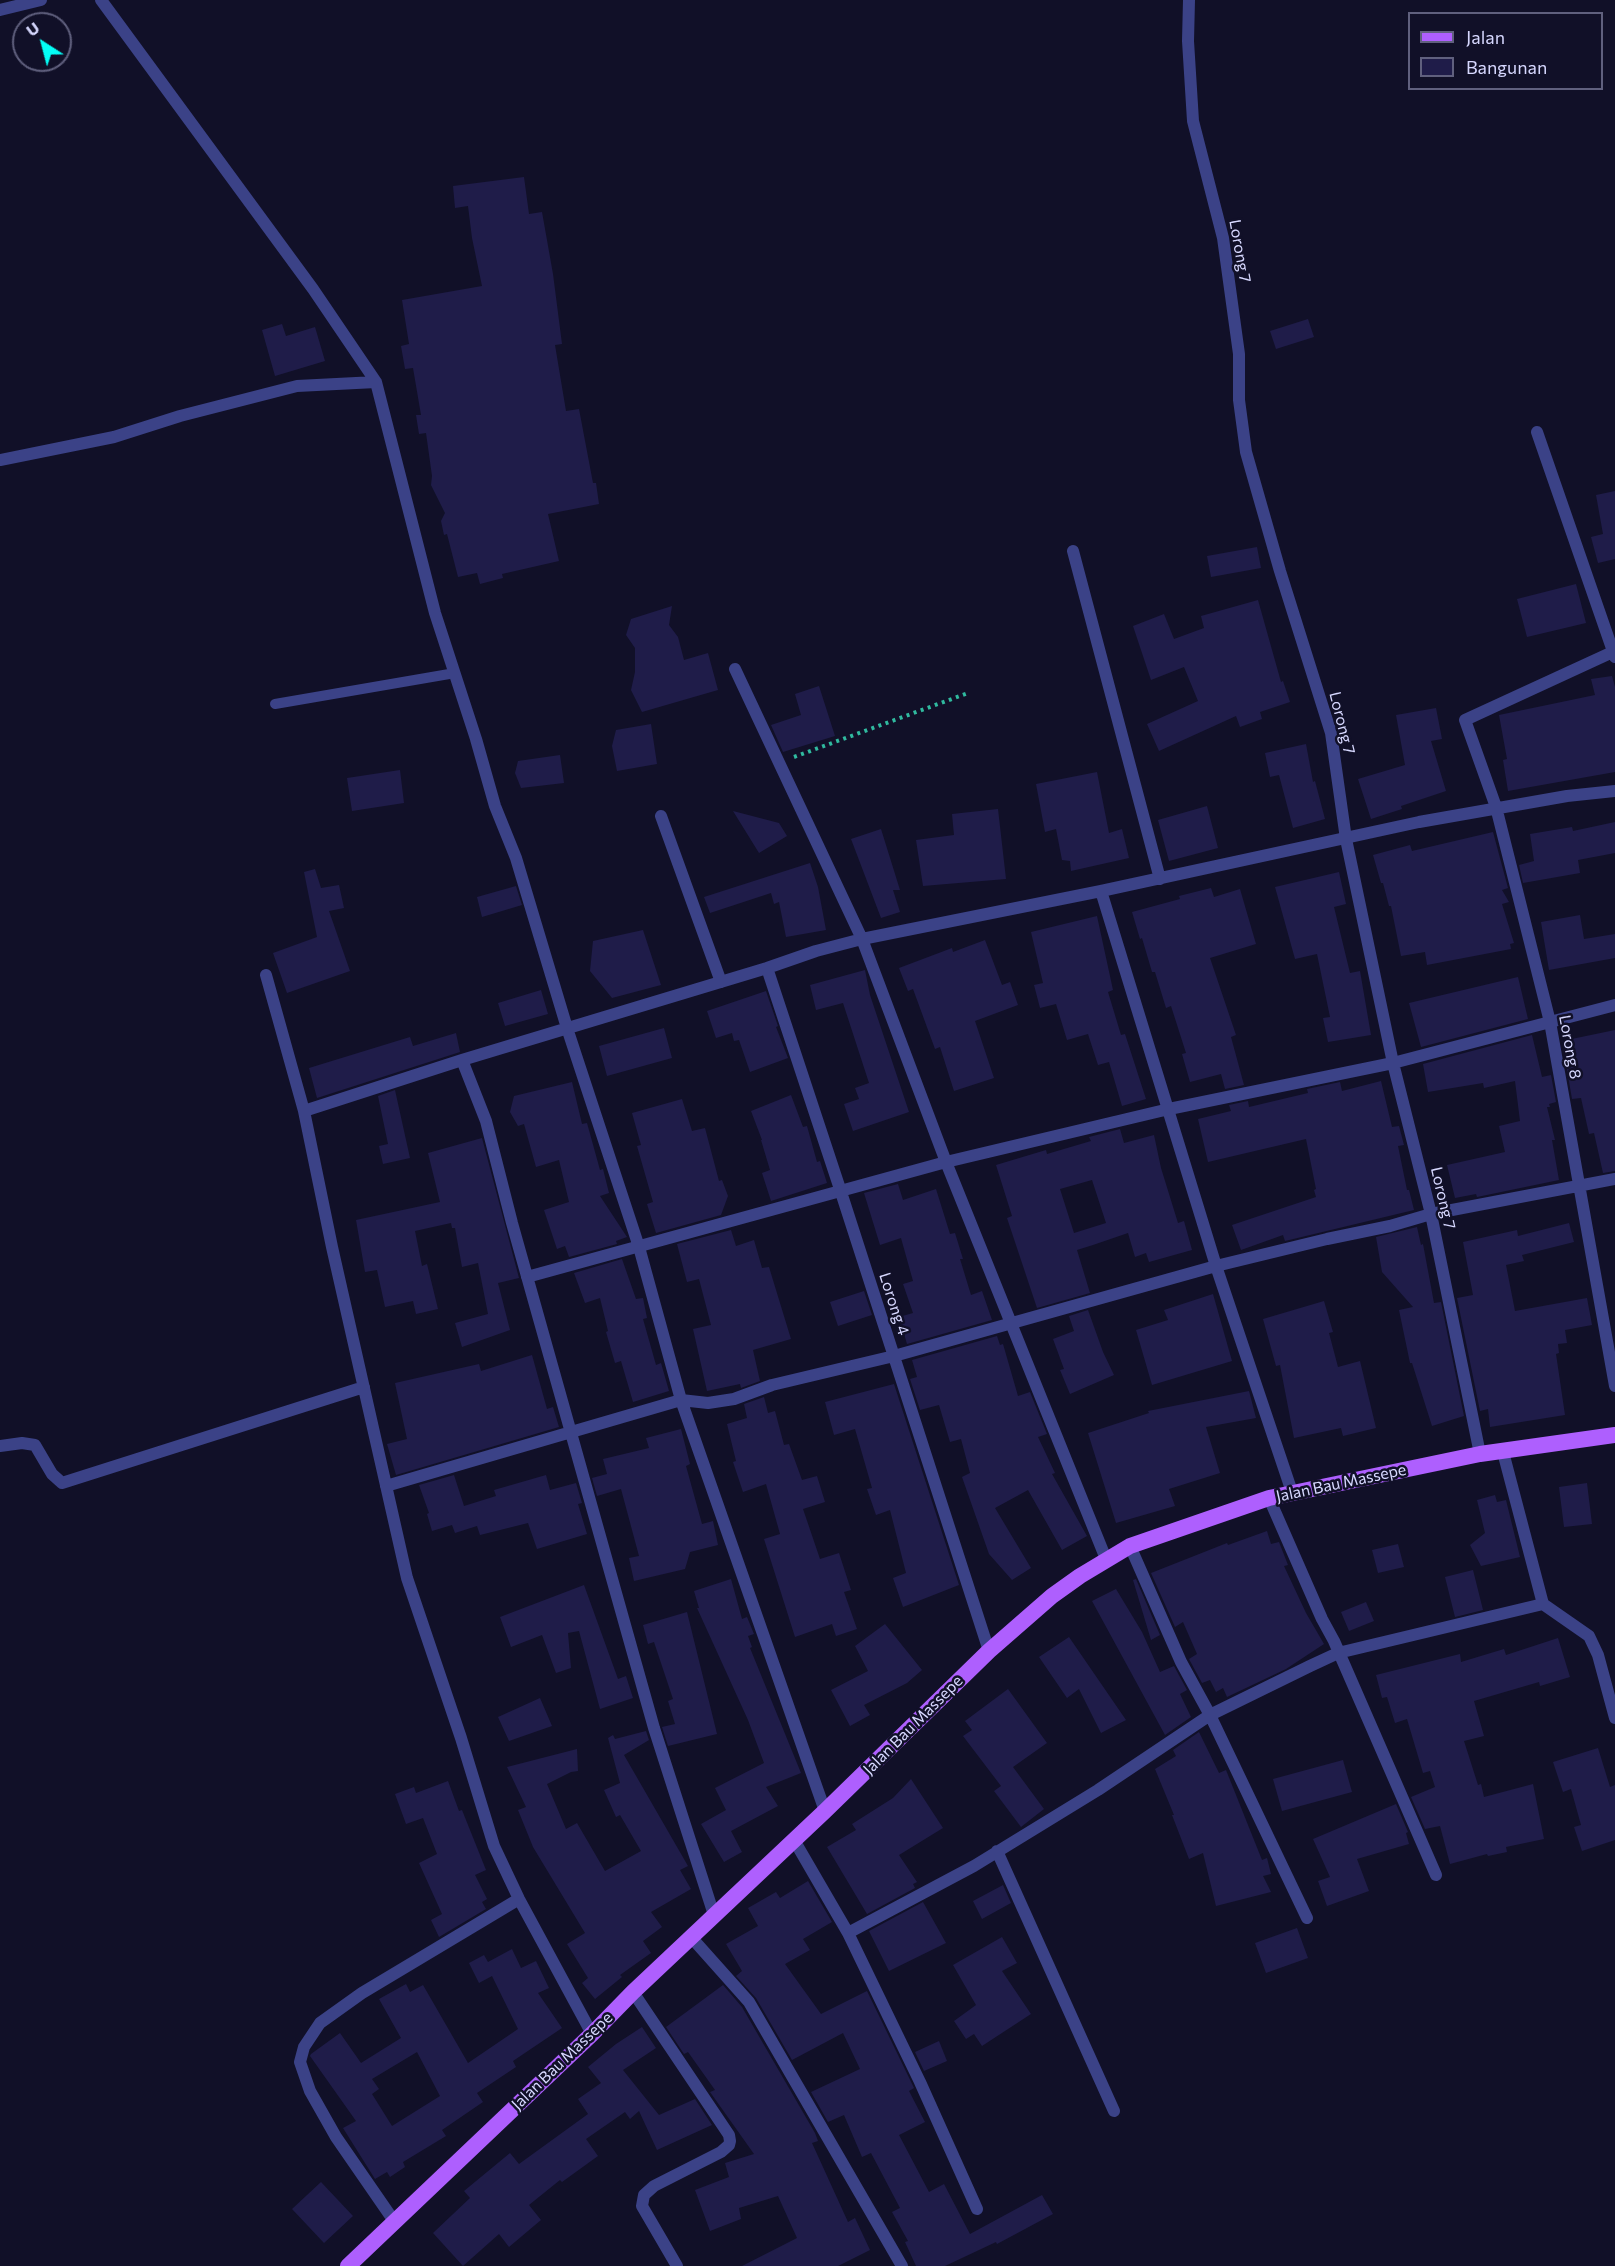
<!DOCTYPE html>
<html>
<head>
<meta charset="utf-8">
<style>
  body { margin:0 }
  #map { position:relative; width:1615px; height:2266px; overflow:hidden; background:#111028; font-family:Commissioner,sans-serif }
  canvas { display:block }
  .legend { position:absolute; left:1408px; top:12px; width:195px; height:78px; box-sizing:border-box; background:#111028; border:2px solid #60607e; margin:0; padding:8px 10px; list-style:none; font-size:18px; color:#d7d8ff }
  .legend li { display:flex; align-items:center; gap:12px; height:30px }
  .legend b { width:30px; border:2px solid #60607e }
  .north { position:absolute; left:12px; top:12px; width:60px; height:60px; box-sizing:border-box; background:#111028; border:2px solid #60607e; border-radius:50%; rotate:324deg; font-size:16px; font-weight:700; line-height:24px; text-align:center; color:#d7d8ff }
  .north::after { content:''; display:block; margin:auto; width:21px; height:27px; background:#04fef6; clip-path:polygon(50% 0,100% 100%,50% 72%,0 100%) }
</style>
</head>
<body>
<div id="map">
<canvas width="1615" height="2266"></canvas>
<ul class="legend">
<li><b style="height:8px;background:#ae5ffe"></b>Jalan</li>
<li><b style="height:16px;background:#1f1c49"></b>Bangunan</li>
</ul>
<div class="north">U</div>
</div>
<script>
const g = document.querySelector('canvas').getContext('2d');
g.lineJoin = 'round';
function paint(path, color) { g.fillStyle = color; g.fill(path, 'evenodd'); }
const shape = rows => new Path2D(rows.map(r => 'M' + r).join(''));
function strokePath(path, color, width, dash) { g.strokeStyle = color; g.lineWidth = width; g.lineCap = dash ? 'butt' : 'round'; g.setLineDash(dash || []); g.stroke(path); }
function label(font, color, halo, rows, align = 'center') {
  g.font = font + ' Commissioner,sans-serif'; g.lineWidth = 5; g.setLineDash([]); g.textBaseline = 'middle'; g.strokeStyle = halo; g.fillStyle = color; for (const [text, x, y, turn = 0] of rows) {
    g.save(); g.translate(x, y); g.rotate((+turn || 0) * Math.PI / 180); g.textAlign = isNaN(turn) ? turn : align; if (halo) g.strokeText(text, 0, 0); g.fillText(text, 0, 0); g.restore();
  }
}
paint(shape([
  [524,177,529,214,542,212,553,274,562,344,555,345,566,411,579,409,593,483,596,483,599,504,548,514,559,561,502,574,503,578,480,584,477,573,458,577,447,534,444,535,441,521,445,513,431,485,432,476,426,433,419,434,416,415,421,415,413,368,405,369,401,346,409,344,402,300,482,286,472,238,468,206,455,208,453,186],
  [1308,319,1314,337,1276,349,1270,331],
  [282,324,286,336,315,327,325,361,275,376,262,330],
  [1615,491,1615,559,1598,563,1591,537,1603,534,1596,495],
  [1257,547,1261,568,1211,577,1207,556],
  [1576,584,1586,623,1527,637,1517,599],
  [1258,600,1281,682,1283,681,1290,702,1260,712,1262,719,1240,727,1236,716,1159,751,1147,724,1198,701,1184,667,1151,680,1133,626,1164,614,1174,639,1204,628,1201,616],
  [672,606,669,625,678,637,684,660,708,653,718,690,642,712,631,690,635,672,635,648,626,635,631,619],
  [1612,676,1615,687,1615,772,1508,791,1503,760,1507,759,1499,715,1595,695,1591,679],
  [819,686,835,736,783,752,771,725,801,715,795,694],
  [1436,708,1442,739,1431,741,1446,791,1401,806,1402,809,1371,819,1358,779,1405,765,1396,715],
  [651,724,657,764,617,771,612,746,616,730],
  [1306,744,1313,782,1315,781,1325,819,1293,828,1279,775,1270,777,1265,753],
  [560,755,564,783,521,788,515,773,518,761],
  [400,770,404,803,352,811,347,778],
  [1097,772,1109,833,1122,829,1129,858,1071,871,1070,861,1062,860,1056,829,1045,832,1036,784],
  [1207,806,1218,848,1169,861,1158,820],
  [998,809,1006,879,923,886,916,840,954,835,952,814],
  [733,811,779,823,787,836,759,853],
  [1615,822,1615,853,1578,860,1580,873,1523,883,1519,865,1534,861,1530,834,1572,827,1573,831],
  [881,829,900,890,893,890,900,912,881,918,851,839],
  [1493,832,1508,888,1502,890,1509,902,1502,904,1514,943,1510,944,1511,949,1427,965,1425,952,1401,956,1391,906,1389,906,1383,883,1381,883,1373,855,1410,845,1412,851],
  [810,863,818,887,826,930,786,937,779,902,774,904,771,893,710,913,704,897],
  [315,869,321,888,339,885,344,908,329,911,350,971,287,993,273,953,317,937,304,872],
  [1339,872,1346,904,1334,907,1350,973,1360,971,1371,1035,1328,1042,1323,1018,1330,1017,1317,954,1295,959,1275,887],
  [516,886,522,905,482,917,477,897],
  [1211,888,1214,897,1240,889,1256,944,1210,958,1236,1035,1231,1037,1244,1085,1225,1089,1221,1074,1190,1082,1182,1054,1186,1053,1171,1006,1166,1008,1155,972,1152,972,1142,938,1140,939,1132,912,1180,899,1179,896],
  [1580,915,1584,939,1615,934,1615,958,1549,970,1541,922],
  [1097,916,1113,990,1108,992,1121,1035,1125,1034,1146,1099,1122,1106,1109,1062,1098,1065,1088,1034,1067,1040,1056,1004,1040,1008,1034,985,1043,983,1031,932],
  [643,930,661,985,612,998,590,971,593,941],
  [985,940,1002,985,1010,982,1018,1005,975,1021,994,1078,954,1091,940,1047,935,1049,913,989,908,991,899,968,952,948,953,952],
  [865,970,870,995,909,1112,853,1131,844,1104,859,1099,855,1088,869,1083,843,1003,816,1010,810,985],
  [1518,977,1528,1019,1421,1047,1409,1003],
  [541,990,548,1014,505,1026,498,1003],
  [766,991,778,1026,776,1027,788,1058,750,1072,739,1040,734,1041,732,1033,716,1038,707,1011],
  [664,1028,672,1058,607,1076,599,1046],
  [1615,1030,1615,1171,1603,1173,1594,1133,1589,1134,1581,1098,1572,1099,1562,1041],
  [456,1033,460,1052,317,1098,309,1068,410,1037,413,1046],
  [1532,1035,1542,1077,1551,1075,1556,1102,1549,1104,1550,1107,1547,1107,1555,1140,1552,1140,1559,1180,1477,1197,1476,1194,1455,1198,1447,1165,1505,1152,1499,1126,1520,1121,1515,1081,1484,1088,1483,1083,1428,1092,1423,1064],
  [1381,1081,1392,1127,1399,1126,1404,1145,1398,1146,1407,1190,1409,1190,1414,1210,1285,1241,1283,1235,1241,1250,1232,1225,1316,1197,1314,1190,1316,1189,1306,1139,1208,1162,1198,1119,1231,1111,1229,1105,1248,1101,1249,1107,1308,1093,1307,1089,1340,1082,1342,1091],
  [572,1082,582,1124,587,1123,600,1170,603,1169,609,1193,600,1196,627,1237,616,1241,617,1244,569,1257,565,1246,557,1249,544,1210,569,1202,559,1160,536,1167,524,1124,518,1126,510,1112,514,1096],
  [395,1090,410,1158,383,1164,379,1146,388,1144,378,1096],
  [791,1095,803,1127,807,1126,817,1162,820,1161,827,1183,771,1201,762,1173,770,1170,761,1140,762,1140,751,1111],
  [682,1099,692,1131,705,1128,719,1181,722,1180,728,1196,721,1215,656,1233,647,1204,653,1202,637,1146,641,1145,632,1113],
  [1120,1129,1124,1143,1154,1135,1161,1168,1178,1223,1184,1221,1192,1250,1149,1262,1146,1253,1135,1257,1128,1233,1093,1245,1077,1250,1090,1293,1037,1308,1007,1218,1012,1216,996,1165,1046,1150,1047,1154,1091,1141,1089,1137],
  [1092,1180,1106,1223,1074,1233,1060,1189],
  [482,1138,519,1278,498,1283,510,1330,462,1347,455,1323,488,1314,478,1263,462,1267,455,1228,452,1228,451,1223,415,1231,422,1266,427,1264,438,1309,416,1314,413,1301,385,1307,377,1270,365,1272,356,1220,440,1202,428,1153],
  [898,1184,903,1200,936,1189,950,1234,955,1233,963,1259,960,1259,971,1295,982,1291,992,1320,907,1344,899,1317,913,1313,903,1284,913,1281,901,1238,880,1245,864,1193],
  [1569,1223,1574,1242,1522,1255,1524,1261,1506,1265,1515,1311,1587,1298,1592,1325,1565,1330,1567,1343,1558,1344,1559,1353,1556,1354,1565,1415,1490,1427,1488,1409,1480,1411,1457,1298,1473,1295,1463,1242,1517,1230,1518,1236],
  [1417,1227,1421,1245,1423,1244,1434,1303,1441,1302,1464,1416,1432,1426,1412,1363,1410,1363,1399,1310,1413,1307,1382,1272,1376,1237],
  [731,1230,736,1246,754,1240,762,1268,769,1267,791,1339,753,1350,760,1381,741,1388,740,1384,707,1391,693,1329,711,1325,699,1279,687,1282,677,1244],
  [622,1259,636,1299,643,1298,647,1318,643,1319,656,1365,661,1363,669,1391,633,1402,621,1361,615,1363,606,1332,608,1331,600,1298,585,1303,574,1273],
  [864,1291,872,1315,838,1326,830,1302],
  [1213,1294,1232,1361,1152,1385,1136,1330,1168,1320,1164,1310],
  [1324,1301,1333,1332,1329,1333,1338,1367,1360,1361,1376,1428,1343,1436,1341,1428,1294,1438,1280,1365,1276,1366,1263,1319],
  [1088,1310,1103,1352,1114,1375,1070,1394,1060,1370,1064,1369,1053,1339,1074,1331,1069,1316],
  [997,1336,1000,1345,1003,1344,1018,1396,1030,1392,1047,1434,1038,1437,1055,1473,1052,1474,1087,1536,1062,1550,1028,1490,995,1508,1031,1568,1012,1580,989,1554,962,1477,970,1473,961,1439,950,1442,939,1405,920,1410,910,1379,917,1377,912,1360],
  [532,1355,547,1409,553,1407,559,1427,396,1475,387,1444,407,1439,395,1383,479,1364,481,1371],
  [894,1384,959,1585,903,1607,893,1578,906,1573,890,1510,876,1515,867,1489,872,1488,855,1429,834,1435,825,1402],
  [1249,1391,1256,1418,1206,1427,1220,1473,1169,1489,1175,1506,1116,1523,1088,1433,1149,1413,1148,1411],
  [764,1397,768,1413,775,1411,784,1445,789,1444,802,1480,817,1476,825,1502,803,1509,820,1559,839,1553,851,1590,844,1592,857,1629,836,1636,832,1624,795,1637,764,1539,780,1534,766,1484,743,1492,733,1462,736,1461,727,1424,747,1418,744,1404],
  [681,1429,690,1464,686,1466,702,1524,713,1521,718,1545,690,1552,685,1569,634,1581,629,1558,639,1556,621,1489,597,1496,592,1478,607,1474,603,1459,649,1448,646,1438],
  [454,1475,464,1506,496,1496,494,1490,546,1475,550,1490,576,1483,582,1503,578,1504,587,1534,537,1549,528,1523,480,1535,477,1526,455,1533,452,1525,432,1531,427,1514,429,1513,419,1485],
  [1587,1483,1592,1524,1564,1527,1559,1487],
  [1495,1495,1497,1502,1506,1500,1520,1557,1481,1566,1470,1545,1485,1533,1477,1500],
  [1267,1531,1271,1544,1279,1542,1288,1565,1284,1566,1306,1613,1324,1644,1286,1669,1227,1697,1223,1688,1216,1692,1210,1680,1202,1683,1189,1659,1197,1654,1183,1622,1175,1627,1151,1573,1227,1543,1228,1545],
  [1398,1544,1404,1567,1378,1573,1372,1550],
  [1473,1570,1483,1610,1455,1617,1445,1577],
  [731,1579,742,1619,747,1617,754,1634,748,1636,752,1647,750,1648,801,1773,766,1787,778,1806,731,1831,742,1852,724,1862,701,1824,726,1810,715,1788,764,1763,748,1720,697,1608,699,1608,694,1591],
  [1136,1579,1160,1635,1151,1640,1133,1580],
  [584,1585,618,1679,626,1676,633,1698,600,1709,579,1631,568,1633,571,1668,556,1673,542,1635,511,1647,500,1617],
  [1116,1589,1142,1632,1160,1672,1174,1666,1187,1690,1180,1694,1191,1717,1165,1735,1092,1601],
  [1366,1602,1374,1621,1349,1631,1341,1612],
  [687,1612,717,1734,668,1746,662,1727,675,1724,668,1701,673,1699,654,1642,648,1644,643,1625],
  [885,1624,922,1670,907,1683,864,1705,870,1715,850,1726,831,1690,868,1671,855,1646],
  [1069,1637,1126,1720,1101,1733,1079,1689,1067,1698,1039,1657],
  [1558,1638,1570,1677,1540,1686,1539,1682,1474,1701,1484,1736,1464,1741,1478,1785,1481,1784,1484,1797,1533,1784,1544,1839,1506,1847,1507,1852,1488,1856,1487,1854,1450,1864,1440,1826,1425,1829,1411,1797,1435,1787,1430,1771,1423,1773,1407,1719,1395,1723,1387,1697,1382,1698,1376,1675,1460,1654,1461,1662,1504,1649,1506,1655],
  [1008,1689,1047,1743,1013,1767,1044,1809,1021,1827,994,1791,1001,1786,963,1736,972,1730,965,1721],
  [540,1698,552,1726,509,1741,498,1717],
  [646,1731,649,1740,624,1755,688,1866,680,1870,691,1889,651,1912,662,1927,643,1941,651,1953,620,1975,622,1977,595,1999,582,1983,588,1978,567,1944,585,1933,533,1847,518,1810,526,1807,507,1767,577,1749,578,1771,571,1772,547,1784,566,1829,577,1823,605,1871,641,1851,620,1815,616,1817,604,1790,620,1783,608,1738,613,1735,615,1739],
  [1199,1732,1219,1773,1226,1770,1262,1860,1267,1858,1271,1874,1263,1876,1271,1892,1216,1906,1203,1853,1189,1859,1172,1815,1174,1815,1155,1769,1176,1756,1173,1750],
  [1598,1748,1610,1787,1615,1785,1615,1840,1582,1851,1574,1827,1581,1825,1571,1789,1563,1792,1553,1762],
  [1343,1760,1352,1792,1282,1811,1273,1779],
  [911,1779,943,1828,899,1855,917,1882,913,1884,915,1888,867,1914,827,1847,856,1830,852,1824,893,1798],
  [448,1781,459,1811,462,1810,486,1870,475,1875,487,1899,482,1902,486,1909,439,1937,431,1920,442,1914,419,1863,437,1854,423,1818,406,1824,395,1794,414,1787,416,1793],
  [1396,1804,1408,1832,1406,1833,1409,1844,1357,1859,1369,1891,1327,1906,1318,1881,1330,1877,1313,1839],
  [808,1881,832,1922,803,1939,810,1950,785,1964,821,2014,867,1991,914,2088,909,2091,925,2122,899,2135,929,2192,944,2184,970,2234,1042,2195,1053,2214,997,2244,996,2242,945,2266,916,2266,905,2242,908,2241,892,2212,900,2208,871,2153,862,2157,844,2115,828,2122,811,2092,860,2069,843,2033,792,2060,756,1998,736,1976,742,1971,726,1944,758,1926,748,1908,776,1892,780,1898],
  [1003,1885,1011,1903,982,1919,973,1901],
  [923,1902,946,1943,889,1971,869,1931],
  [1297,1928,1308,1958,1266,1973,1255,1943],
  [1002,1937,1017,1963,1002,1971,1031,2014,982,2046,974,2034,966,2039,954,2021,976,2005,953,1965],
  [512,1949,521,1968,536,1961,549,1988,538,1993,562,2028,513,2061,516,2067,477,2093,483,2102,442,2130,446,2136,403,2162,405,2167,390,2177,387,2172,375,2179,343,2128,356,2121,310,2056,311,2054,340,2033,361,2063,401,2038,379,1999,406,1984,410,1992,423,1985,468,2063,518,2029,492,1976,479,1983,469,1963,484,1955,488,1962],
  [417,2052,440,2096,392,2126,372,2094,379,2089,372,2079],
  [723,1985,742,2007,815,2133,818,2141,812,2143,848,2222,855,2218,870,2250,838,2266,742,2266,797,2238,778,2196,739,2208,741,2219,710,2231,695,2190,729,2177,725,2163,754,2154,710,2092,715,2090,688,2052,684,2054,666,2027],
  [642,2027,656,2048,623,2070,659,2115,695,2099,712,2125,657,2150,639,2111,630,2119,625,2112,586,2139,598,2156,562,2182,560,2180,529,2205,541,2220,509,2247,499,2234,463,2266,433,2233,470,2198,464,2191,510,2153,519,2164,588,2114,578,2099,601,2083,588,2067,616,2044],
  [939,2041,947,2061,924,2071,915,2052],
  [321,2182,353,2216,324,2243,292,2209]
]), '#1f1c49');
strokePath(shape([
  [794,757,968,693]
]), '#30ba9f', 4, [3, 4.5]);
strokePath(shape([
  [275,704,455,673]
]), '#3b4287', 10);
strokePath(shape([
  [101,0,313,289,376,382,435,613,476,739,495,806,516,858,567,1028,639,1247,681,1400,825,1811],
  [1189,0,1188,41,1193,121,1223,238,1239,354,1239,400,1246,452,1280,571,1331,733,1346,839,1393,1063,1431,1214,1480,1454],
  [0,10,41,0],
  [1537,432,1615,657],
  [0,460,114,437,180,416,297,386,376,382],
  [1073,551,1160,879],
  [1615,651,1465,720,1496,807,1550,1022,1615,1386],
  [735,669,862,939,946,1162,1106,1559],
  [661,816,721,982],
  [1101,891,1216,1266,1292,1492],
  [767,968,840,1189,989,1651],
  [266,975,304,1111,332,1247,407,1578,461,1738,494,1846,519,1899,592,2034],
  [462,1060,486,1121,512,1223,654,1728,714,1915],
  [304,1111,462,1060,767,968,816,951,862,939,1101,891,1419,822,1567,796,1615,791],
  [527,1277,946,1162,1169,1109,1393,1063,1615,1005],
  [0,1446,22,1443,35,1445,52,1474,62,1483,364,1387],
  [1503,1452,1543,1604,1589,1636,1598,1655,1615,1718],
  [386,1486,681,1400,708,1403,734,1399,772,1385,894,1356,1216,1266,1327,1239,1390,1226,1431,1214,1615,1179],
  [1269,1498,1322,1619,1334,1641,1436,1875],
  [1130,1546,1181,1662,1210,1715,1307,1918],
  [794,1840,848,1933,920,2082,977,2209],
  [997,1851,1114,2111],
  [848,1933,974,1866,1098,1790,1210,1715,1310,1666,1338,1653,1543,1604],
  [691,1937,749,2002,902,2266],
  [633,1992,729,2135,730,2141,729,2145,721,2152,654,2186,644,2195,642,2206,677,2266],
  [394,2221,336,2137,310,2091,300,2062,304,2047,320,2023,362,1993,519,1899]
]), '#3b4287', 12);
strokePath(shape([
  [348,2266,592,2034,633,1992,825,1811,989,1651,1052,1596,1080,1576,1130,1546,1269,1498,1480,1454,1615,1435]
]), '#ae5ffe', 16);
label('16px', '#d7d8ff', '#111028', [
  ["Lorong 7",1240,251,80],
  ["Lorong 7",1342,723,76],
  ["Lorong 8",1570,1047,80],
  ["Lorong 7",1443,1198,77],
  ["Lorong 4",894,1304,72],
  ["Jalan Bau Massepe",1341,1483,-12],
  ["Jalan Bau Massepe",913,1725,-45],
  ["Jalan Bau Massepe",562,2061,-44]
]);
</script>
</body>
</html>
